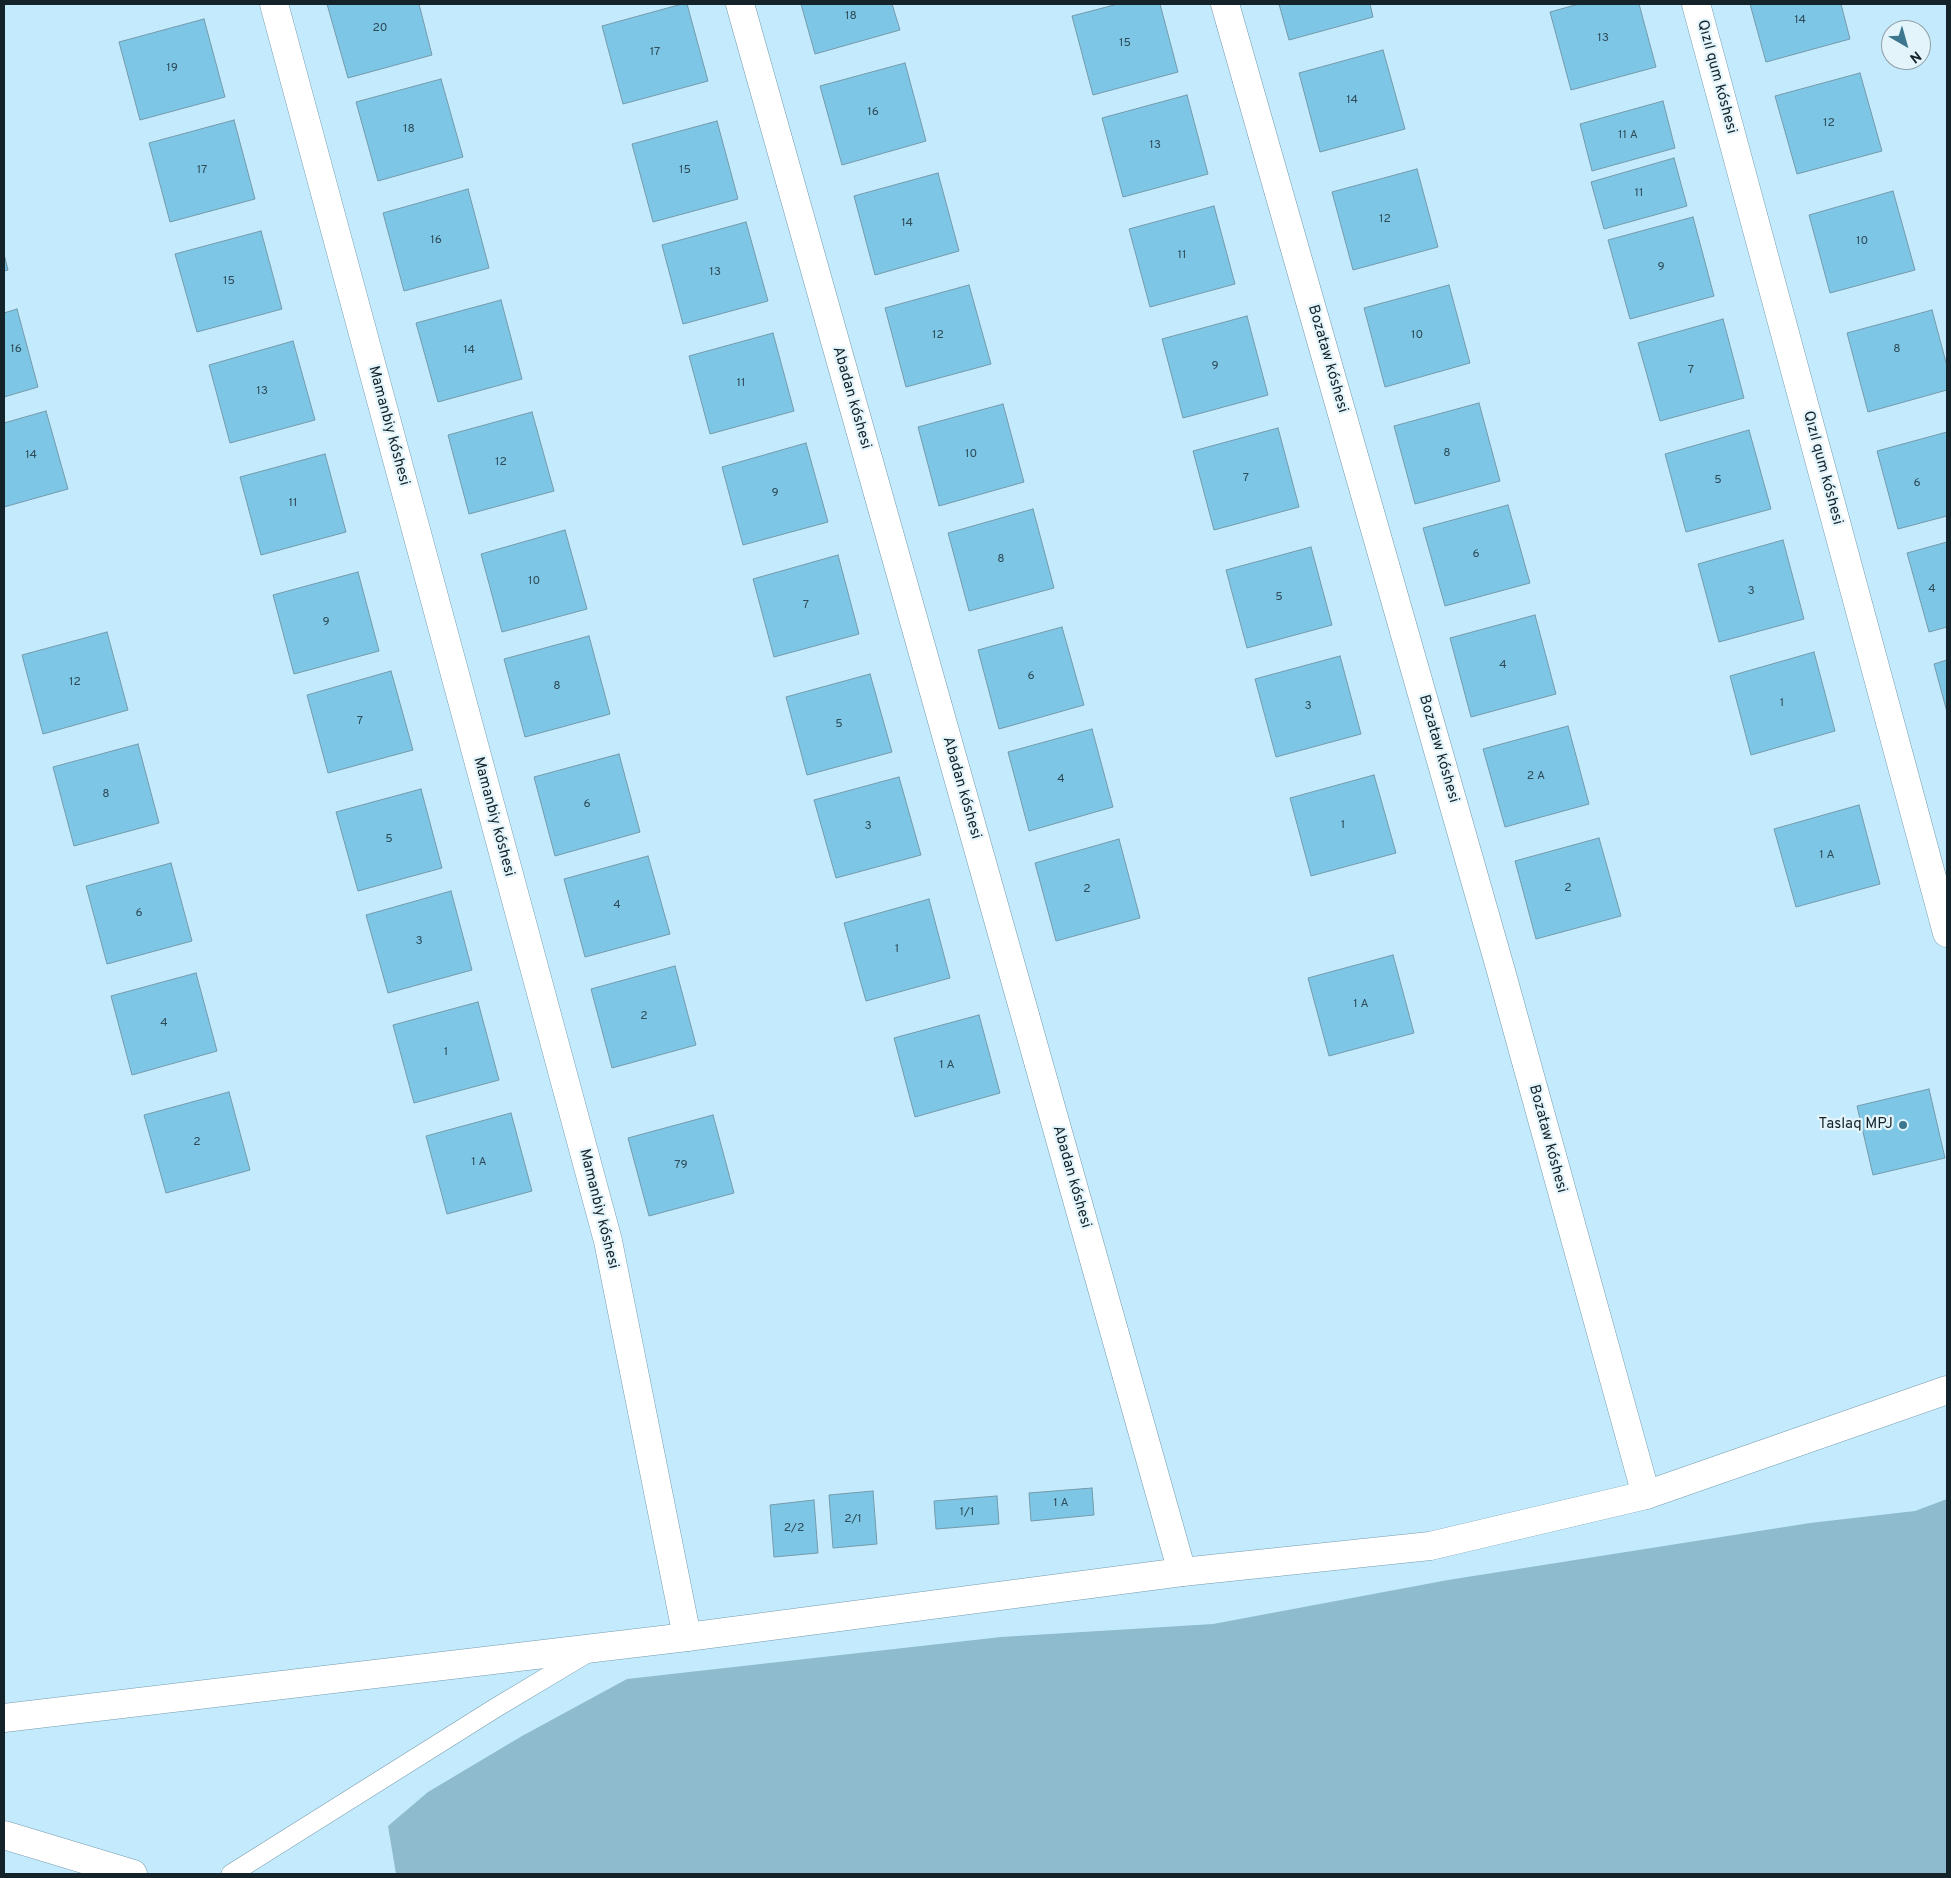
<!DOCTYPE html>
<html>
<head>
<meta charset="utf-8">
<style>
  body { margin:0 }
  #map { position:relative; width:1951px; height:1878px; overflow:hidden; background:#c3ebfd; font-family:Overpass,sans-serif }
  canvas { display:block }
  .frame { position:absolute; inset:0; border:5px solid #14232a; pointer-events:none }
  .north { position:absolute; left:1881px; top:20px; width:50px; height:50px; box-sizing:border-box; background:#e4f4fb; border:1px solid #91a0a7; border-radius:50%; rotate:142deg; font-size:14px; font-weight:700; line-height:20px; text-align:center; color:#14232a }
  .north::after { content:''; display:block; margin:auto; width:18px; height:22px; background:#3c778f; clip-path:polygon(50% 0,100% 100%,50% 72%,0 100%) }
</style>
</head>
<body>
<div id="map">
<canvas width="1951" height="1878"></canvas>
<div class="frame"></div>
<div class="north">N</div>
</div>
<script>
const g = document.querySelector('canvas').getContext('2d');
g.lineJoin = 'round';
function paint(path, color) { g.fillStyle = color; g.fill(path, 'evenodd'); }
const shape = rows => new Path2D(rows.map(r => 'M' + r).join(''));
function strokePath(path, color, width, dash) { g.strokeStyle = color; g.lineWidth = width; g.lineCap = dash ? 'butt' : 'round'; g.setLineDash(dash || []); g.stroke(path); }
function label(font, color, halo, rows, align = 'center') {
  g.font = font + ' Overpass,sans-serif'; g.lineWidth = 4.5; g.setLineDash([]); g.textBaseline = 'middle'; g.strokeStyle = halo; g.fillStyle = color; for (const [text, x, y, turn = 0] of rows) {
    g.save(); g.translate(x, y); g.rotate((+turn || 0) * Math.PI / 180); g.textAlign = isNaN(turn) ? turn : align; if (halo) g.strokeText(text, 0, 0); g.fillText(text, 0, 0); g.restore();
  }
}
paint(shape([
  [1947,1499,1947,1874,396,1874,388,1826,428,1792,522,1736,627,1679,1001,1637,1213,1624,1448,1580,1810,1523,1915,1511]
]), '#8fbbce');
const building = shape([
  [327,4,419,4,432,55,348,78,327,4],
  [682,4,687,4,708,81,623,104,602,26,682,4],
  [801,4,892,4,900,30,815,54,801,4],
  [1118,4,1160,4,1178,72,1093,95,1072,16,1118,4],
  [1279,4,1370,4,1373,17,1289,40,1279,4],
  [1579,4,1639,4,1656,67,1571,90,1550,12,1579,4],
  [1750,4,1841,4,1850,39,1766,62,1750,4],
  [204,19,225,97,140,120,119,42,204,19],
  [1383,50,1405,129,1320,152,1299,73,1383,50],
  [905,63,926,141,842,165,820,86,905,63],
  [1860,73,1882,151,1797,174,1775,96,1860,73],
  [441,79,463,157,378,181,356,102,441,79],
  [1187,95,1208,174,1123,197,1102,118,1187,95],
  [1663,101,1675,148,1592,171,1580,124,1663,101],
  [234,120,255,199,170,222,149,143,234,120],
  [717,121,738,199,653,222,632,144,717,121],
  [1674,158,1687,206,1604,229,1591,182,1674,158],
  [1417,169,1438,247,1353,270,1332,192,1417,169],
  [938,173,959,251,875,275,854,196,938,173],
  [468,189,489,268,404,291,383,213,468,189],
  [1893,191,1915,270,1830,293,1809,215,1893,191],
  [1214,206,1235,284,1150,307,1129,229,1214,206],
  [1693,217,1714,296,1630,319,1608,240,1693,217],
  [746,222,768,301,683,324,662,245,746,222],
  [261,231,282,309,197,332,175,254,261,231],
  [4,254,8,270,4,271,4,254],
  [969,285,991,364,906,387,885,308,969,285],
  [1449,285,1470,363,1385,387,1364,308,1449,285],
  [501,300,522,379,438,402,416,323,501,300],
  [17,309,38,387,4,397,4,313,17,309],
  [1932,310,1947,366,1947,390,1868,412,1847,333,1932,310],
  [1247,316,1268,395,1183,418,1162,339,1247,316],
  [1723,319,1744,398,1660,421,1638,343,1723,319],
  [773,333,794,411,710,434,689,356,773,333],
  [293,341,315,420,230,443,209,365,293,341],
  [1479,403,1500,481,1415,504,1394,426,1479,403],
  [1003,404,1024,482,939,506,918,427,1003,404],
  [46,411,68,489,4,507,4,423,46,411],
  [532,412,554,491,469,514,448,435,532,412],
  [1278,428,1299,507,1214,530,1193,451,1278,428],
  [1749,430,1771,509,1686,532,1665,454,1749,430],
  [1947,432,1947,516,1898,529,1877,451,1947,432],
  [806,443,828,522,743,545,722,467,806,443],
  [325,454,346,532,261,555,240,477,325,454],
  [1508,505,1530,583,1445,606,1423,528,1508,505],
  [1033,509,1054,588,969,611,948,533,1033,509],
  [565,530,587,609,502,632,481,554,565,530],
  [1783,540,1804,619,1719,642,1698,564,1783,540],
  [1947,542,1947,627,1929,632,1907,553,1947,542],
  [1311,547,1332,625,1247,648,1226,570,1311,547],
  [838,555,859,634,774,657,753,579,838,555],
  [358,572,379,651,294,674,273,595,358,572],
  [1535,615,1556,694,1471,717,1450,638,1535,615],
  [1062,627,1084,705,999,729,978,650,1062,627],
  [107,632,128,710,43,734,22,655,107,632],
  [589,636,610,714,525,737,504,659,589,636],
  [1814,652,1835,731,1751,755,1730,676,1814,652],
  [1340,656,1361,734,1276,757,1255,679,1340,656],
  [1947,660,1947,712,1934,664,1947,660],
  [391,671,413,750,328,773,307,695,391,671],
  [870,674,892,752,807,775,786,697,870,674],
  [1568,726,1589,804,1505,827,1483,749,1568,726],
  [1092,729,1113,807,1029,831,1008,752,1092,729],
  [138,744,159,823,74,846,53,767,138,744],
  [619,754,640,832,555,856,534,777,619,754],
  [1374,775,1396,853,1311,876,1290,798,1374,775],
  [899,777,921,855,836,878,814,800,899,777],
  [421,789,442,868,358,891,336,812,421,789],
  [1859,805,1880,884,1796,907,1774,829,1859,805],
  [1599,838,1621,916,1536,939,1515,861,1599,838],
  [1119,839,1140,918,1056,941,1035,863,1119,839],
  [648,856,670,934,585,957,564,879,648,856],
  [171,863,192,941,107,964,86,886,171,863],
  [451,891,472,970,388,993,366,915,451,891],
  [929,899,950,978,866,1001,844,923,929,899],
  [1393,955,1414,1033,1329,1056,1308,978,1393,955],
  [675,966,696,1045,612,1068,591,989,675,966],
  [196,973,217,1051,132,1075,111,996,196,973],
  [478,1002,499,1080,414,1103,393,1025,478,1002],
  [979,1015,1000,1093,915,1117,894,1038,979,1015],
  [1929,1089,1945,1158,1873,1175,1857,1106,1929,1089],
  [229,1092,250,1170,166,1193,144,1115,229,1092],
  [511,1113,532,1191,447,1214,426,1136,511,1113],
  [713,1115,734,1193,649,1216,628,1138,713,1115],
  [1092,1488,1094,1515,1031,1521,1029,1493,1092,1488],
  [873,1491,877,1544,833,1548,829,1495,873,1491],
  [997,1496,999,1524,936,1529,934,1501,997,1496],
  [814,1500,818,1553,774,1557,770,1505,814,1500]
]);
paint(building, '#7ec6e5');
strokePath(building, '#749aab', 1);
const lane = shape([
  [231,1874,497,1707,589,1652]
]);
const street = shape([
  [274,4,608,1241,687,1637],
  [740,4,1182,1572],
  [1225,4,1501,971,1646,1495],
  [1696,4,1947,933]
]);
const secondary = shape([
  [4,1718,687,1637,1182,1572,1430,1546,1646,1495,1947,1390]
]);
const primary = shape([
  [4,1835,133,1874]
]);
strokePath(lane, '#769bad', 20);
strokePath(street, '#769bad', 29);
strokePath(secondary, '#769bad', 29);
strokePath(primary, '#769bad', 29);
strokePath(lane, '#fff', 19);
strokePath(street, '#fff', 28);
strokePath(secondary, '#fff', 28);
strokePath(primary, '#fff', 28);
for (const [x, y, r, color] of [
  [1903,1125,5,"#3c778f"]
]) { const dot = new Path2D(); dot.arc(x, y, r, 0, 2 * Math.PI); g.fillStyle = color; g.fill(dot); strokePath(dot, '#e4f4fb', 2); }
label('12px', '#2e4c59', null, [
  ["18",851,17],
  ["14",1800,21],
  ["20",380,29],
  ["13",1603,39],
  ["15",1125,44],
  ["17",655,53],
  ["19",172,69],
  ["14",1352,101],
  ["16",873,113],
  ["12",1829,124],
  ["18",409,130],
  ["11 А",1628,136],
  ["13",1155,146],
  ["17",202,171],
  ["15",685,171],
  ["11",1639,194],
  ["12",1385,220],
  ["14",907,224],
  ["16",436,241],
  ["10",1862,242],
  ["11",1182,256],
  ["9",1661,268],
  ["13",715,273],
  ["15",229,282],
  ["12",938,336],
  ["10",1417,336],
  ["16",16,350],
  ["8",1897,350],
  ["14",469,351],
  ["9",1215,367],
  ["7",1691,371],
  ["11",741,384],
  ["13",262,392],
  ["8",1447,454],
  ["10",971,455],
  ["14",31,456],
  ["12",501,463],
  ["7",1246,479],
  ["5",1718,481],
  ["6",1917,484],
  ["9",775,494],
  ["11",293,504],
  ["6",1476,555],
  ["8",1001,560],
  ["10",534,582],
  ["4",1932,590],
  ["3",1751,592],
  ["5",1279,598],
  ["7",806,606],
  ["9",326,623],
  ["4",1503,666],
  ["6",1031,677],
  ["12",75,683],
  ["8",557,687],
  ["1",1782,704],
  ["3",1308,707],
  ["7",360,722],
  ["5",839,725],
  ["2 А",1536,777],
  ["4",1061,780],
  ["8",106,795],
  ["6",587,805],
  ["1",1343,826],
  ["3",868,827],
  ["5",389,840],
  ["1 А",1827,856],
  ["2",1568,889],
  ["2",1087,890],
  ["4",617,906],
  ["6",139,914],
  ["3",419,942],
  ["1",897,950],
  ["1 А",1361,1005],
  ["2",644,1017],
  ["4",164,1024],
  ["1",446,1053],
  ["1 А",947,1066],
  ["2",197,1143],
  ["1 А",479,1163],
  ["79",681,1166],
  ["1 А",1061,1504],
  ["1/1",967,1513],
  ["2/1",853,1520],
  ["2/2",794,1529]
]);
label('15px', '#14232a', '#e4f4fb', [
  ["Qızıl qum kóshesi",1716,77,75],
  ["Bozataw kóshesi",1327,359,74],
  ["Abadan kóshesi",851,398,74],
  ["Mamanbiy kóshesi",388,426,75],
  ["Qızıl qum kóshesi",1822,468,75],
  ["Bozataw kóshesi",1438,749,74],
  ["Abadan kóshesi",961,788,74],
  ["Mamanbiy kóshesi",493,817,75],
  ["Bozataw kóshesi",1547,1139,75],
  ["Abadan kóshesi",1071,1177,74],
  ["Mamanbiy kóshesi",598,1209,76]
]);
label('15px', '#14232a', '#e4f4fb', [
  ["Taslaq MPJ",1893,1125]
], 'right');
</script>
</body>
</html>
